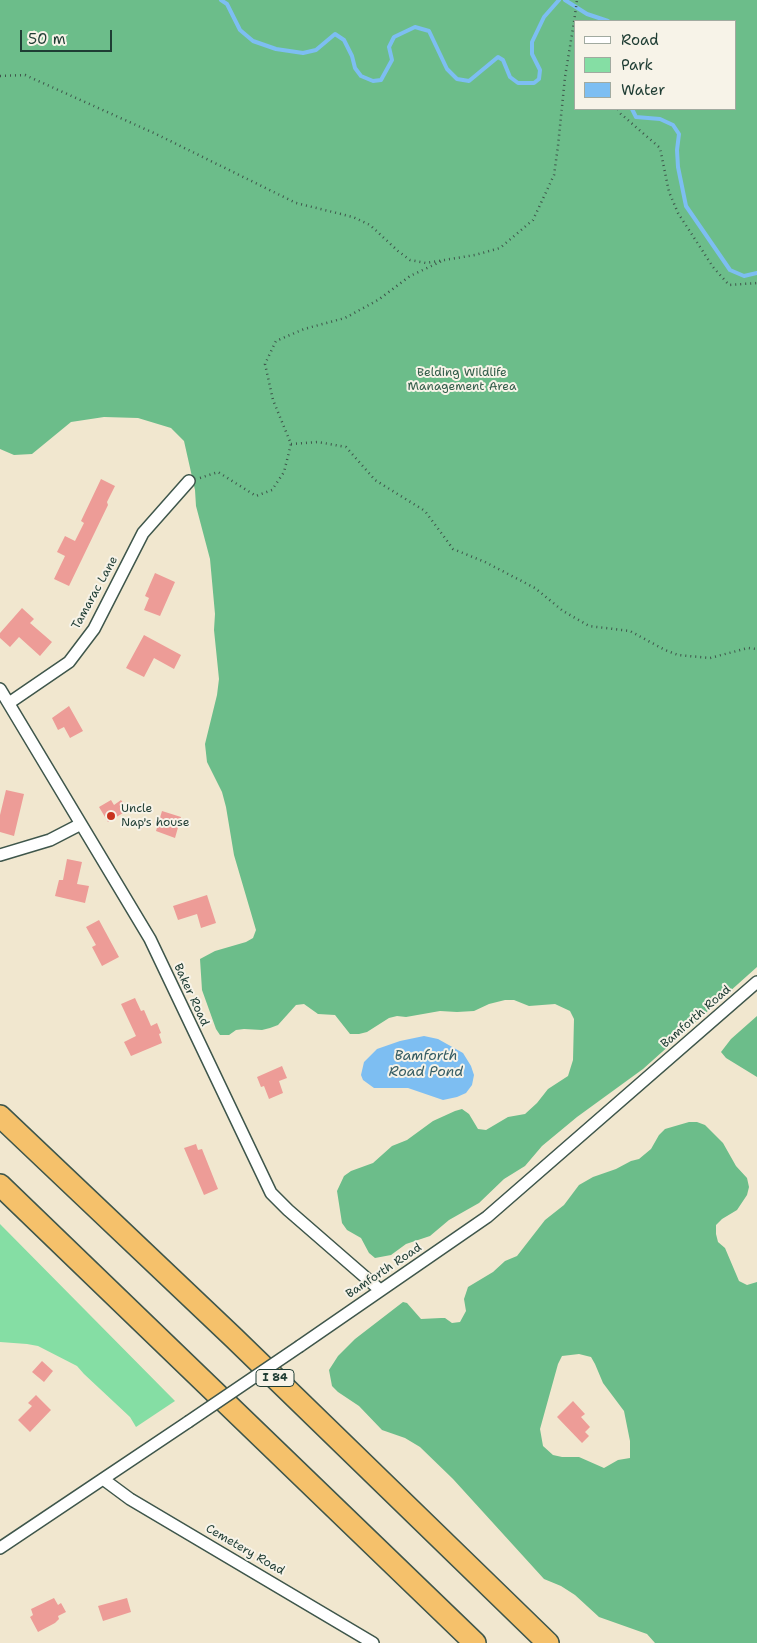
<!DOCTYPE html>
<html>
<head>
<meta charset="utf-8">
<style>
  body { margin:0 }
  #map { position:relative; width:757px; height:1643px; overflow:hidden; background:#f1e7cf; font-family:"Shantell Sans",sans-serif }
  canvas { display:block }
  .legend { position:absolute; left:574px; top:20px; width:162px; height:90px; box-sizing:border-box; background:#f7f3e8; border:1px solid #a1aaa0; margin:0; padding:6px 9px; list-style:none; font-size:15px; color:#1f3d34 }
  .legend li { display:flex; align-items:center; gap:10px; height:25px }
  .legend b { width:25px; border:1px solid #a1aaa0 }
  .scale { position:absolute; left:20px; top:30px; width:92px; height:22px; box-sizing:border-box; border:2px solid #1f3d34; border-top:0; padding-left:6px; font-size:15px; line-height:18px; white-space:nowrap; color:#1f3d34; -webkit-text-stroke:4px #f7f3e8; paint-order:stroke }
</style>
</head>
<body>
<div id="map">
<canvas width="757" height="1643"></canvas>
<ul class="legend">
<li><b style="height:6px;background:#fff"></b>Road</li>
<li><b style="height:14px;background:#85dea4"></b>Park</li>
<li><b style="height:14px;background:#7dbef2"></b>Water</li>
</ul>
<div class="scale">50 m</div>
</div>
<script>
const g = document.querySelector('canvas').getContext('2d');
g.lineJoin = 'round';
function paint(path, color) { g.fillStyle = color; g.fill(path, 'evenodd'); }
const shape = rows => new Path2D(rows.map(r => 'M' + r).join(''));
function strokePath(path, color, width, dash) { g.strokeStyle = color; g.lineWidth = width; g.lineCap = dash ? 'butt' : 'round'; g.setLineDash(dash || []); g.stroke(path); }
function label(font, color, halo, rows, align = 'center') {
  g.font = font + ' "Shantell Sans",sans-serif'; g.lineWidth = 4; g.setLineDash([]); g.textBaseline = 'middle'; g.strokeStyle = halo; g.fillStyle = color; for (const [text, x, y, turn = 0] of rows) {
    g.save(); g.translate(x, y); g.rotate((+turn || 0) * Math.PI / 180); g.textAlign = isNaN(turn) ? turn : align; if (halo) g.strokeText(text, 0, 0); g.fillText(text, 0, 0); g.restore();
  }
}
paint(shape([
  [0,1224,175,1401,136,1427,130,1417,84,1374,77,1366,38,1346,27,1344,0,1342]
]), '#85dea4');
paint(shape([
  [0,0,757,0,757,967,643,1069,577,1117,542,1146,525,1166,504,1179,479,1203,449,1220,430,1236,406,1244,391,1255,375,1258,369,1253,361,1238,347,1230,342,1223,337,1191,344,1176,351,1171,373,1163,392,1146,407,1140,433,1121,455,1111,462,1109,469,1114,478,1129,486,1130,508,1117,525,1114,537,1103,548,1089,568,1076,573,1060,574,1019,570,1011,555,1004,529,1006,514,1000,505,1000,489,1004,474,1011,457,1012,440,1011,406,1017,397,1016,389,1018,367,1032,359,1034,350,1034,335,1015,318,1014,304,1004,296,1005,278,1025,270,1028,262,1030,244,1029,236,1030,229,1035,220,1035,216,1029,202,990,200,959,215,951,246,942,253,938,256,930,234,855,226,807,222,792,207,762,205,744,217,695,219,679,214,630,215,614,210,559,196,506,195,490,184,441,171,428,138,418,104,417,71,422,32,454,14,455,0,449],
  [576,21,736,21,736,109,576,109],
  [757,1016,757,1077,726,1058,721,1052,731,1039],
  [689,1122,697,1122,705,1125,723,1143,736,1166,747,1178,749,1187,747,1195,737,1210,722,1219,716,1225,716,1234,718,1242,725,1248,739,1281,747,1285,757,1282,757,1643,655,1643,647,1634,599,1617,575,1595,561,1586,544,1579,453,1479,420,1447,405,1438,382,1430,359,1406,338,1392,332,1386,329,1370,338,1356,355,1339,403,1302,407,1303,421,1319,441,1318,445,1318,452,1323,460,1322,466,1311,464,1299,468,1287,493,1272,505,1261,517,1256,545,1220,564,1205,579,1185,593,1177,616,1169,631,1161,639,1159,651,1149,659,1135,665,1129],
  [579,1354,591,1357,595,1364,603,1383,624,1411,630,1441,630,1458,618,1460,604,1468,579,1457,562,1457,553,1455,543,1446,540,1429,558,1364,562,1356]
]), '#6cbd8a');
paint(shape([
  [424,1036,438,1039,463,1053,471,1066,474,1075,472,1085,466,1093,457,1097,443,1100,408,1088,374,1088,363,1080,361,1075,364,1062,377,1049,400,1041]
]), '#7dbef2');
strokePath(shape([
  [221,0,227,4,240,30,253,41,276,49,303,53,316,50,335,34,344,40,352,56,355,68,361,76,373,81,381,80,392,60,389,47,394,37,415,27,429,31,447,69,457,79,469,81,498,57,503,60,510,77,518,83,534,83,539,79,540,70,532,54,532,42,544,17,559,0],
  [565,0,587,14,608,21],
  [632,109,636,117,660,119,673,125,679,134,677,150,678,167,686,206,730,270,744,276,757,273]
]), '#7dbef2', 4);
paint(shape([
  [101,479,115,486,107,502,108,505,69,586,54,579,65,556,57,552,65,536,75,541,84,523,81,521],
  [155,573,175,582,160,616,144,610,149,598,145,596],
  [22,608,34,619,30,623,52,642,40,656,19,637,10,647,0,638,0,633],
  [144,635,181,655,174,669,154,658,144,677,126,668],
  [69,706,83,731,70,738,64,727,58,730,52,718],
  [6,790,24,794,14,836,0,832,0,815],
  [111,800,114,805,121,800,128,810,108,822,99,807],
  [162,811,181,817,175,838,156,831],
  [67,859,82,862,77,884,89,886,85,903,55,896,59,880,63,880],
  [207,895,216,923,201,928,197,914,178,920,173,906],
  [99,920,119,957,102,966,92,947,96,945,86,927],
  [135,998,141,1011,144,1010,151,1026,157,1023,161,1033,159,1034,162,1043,131,1056,124,1042,136,1036,121,1004],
  [282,1066,287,1078,279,1081,283,1093,269,1099,264,1086,261,1087,257,1077],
  [196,1144,198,1150,202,1149,218,1189,204,1195,184,1148],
  [42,1361,53,1371,44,1382,32,1372],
  [36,1395,51,1410,30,1432,18,1420,32,1406,28,1403],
  [573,1401,585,1414,581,1417,590,1427,585,1432,589,1436,582,1443,557,1417],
  [54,1598,58,1605,61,1603,66,1612,58,1616,59,1619,55,1623,38,1632,30,1617,33,1615,31,1609],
  [127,1598,131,1612,103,1621,98,1606]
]), '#ed9c97');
const street = shape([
  [0,689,150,939,271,1193,288,1210,380,1290],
  [9,703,69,662,94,629,143,533,189,481],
  [0,855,50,840,81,824],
  [300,1346,487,1217,757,982],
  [103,1479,130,1499,373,1643],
  [0,1548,188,1422]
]);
const highway = shape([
  [0,1116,234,1338,548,1643],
  [0,1185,475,1643]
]);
strokePath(street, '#3e564b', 14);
strokePath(highway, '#3e564b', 24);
strokePath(shape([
  [574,22,577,0],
  [0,76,25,75,156,134,296,203,353,217,370,225,398,251,410,260,426,263,475,255,500,248,533,220,554,175,558,146,565,77,574,22,576,23],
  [618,109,621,114,660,148,669,192,678,213,713,267,729,285,757,283],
  [291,444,318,442,346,447,375,480,425,511,453,549,485,562,535,588,563,611,589,626,630,631,665,650,678,655,710,658,748,648,757,649],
  [200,478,218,472,256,496,272,490,284,472,291,444,273,400,265,364,276,341,304,329,345,318,378,300,410,276,442,261]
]), '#3e564b', 2.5, [1, 4]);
strokePath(street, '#fff', 11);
strokePath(highway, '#f5c16b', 21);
const streetBridge = shape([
  [188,1422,300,1346]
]);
strokePath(streetBridge, '#3e564b', 14, []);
strokePath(streetBridge, '#fff', 11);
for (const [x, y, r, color] of [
  [111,816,5,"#c8321e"]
]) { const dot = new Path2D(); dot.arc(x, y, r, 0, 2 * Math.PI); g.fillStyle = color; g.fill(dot); strokePath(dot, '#f7f3e8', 2); }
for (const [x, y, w] of [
  [275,1378,38]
]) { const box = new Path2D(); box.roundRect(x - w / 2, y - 8.5, w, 17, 4); g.fillStyle = '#f7f3e8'; g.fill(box); strokePath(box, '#1f3d34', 1); }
label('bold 11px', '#1f3d34', null, [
  ["I 84",275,1378]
]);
label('12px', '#335d4a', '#f7f3e8', [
  ["Belding Wildlife",462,373],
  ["Management Area",462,387]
]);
label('12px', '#1f3d34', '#f7f3e8', [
  ["Tamarac Lane",95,593,-61],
  ["Baker Road",191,995,65],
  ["Bamforth Road",696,1017,-41],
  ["Bamforth Road",384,1271,-34],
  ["Cemetery Road",245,1550,30]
]);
label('12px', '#1f3d34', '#f7f3e8', [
  ["Uncle",121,809],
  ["Nap's house",121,823]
], 'left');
label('italic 14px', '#365d64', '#f7f3e8', [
  ["Bamforth",426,1056],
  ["Road Pond",426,1072]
]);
</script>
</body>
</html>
